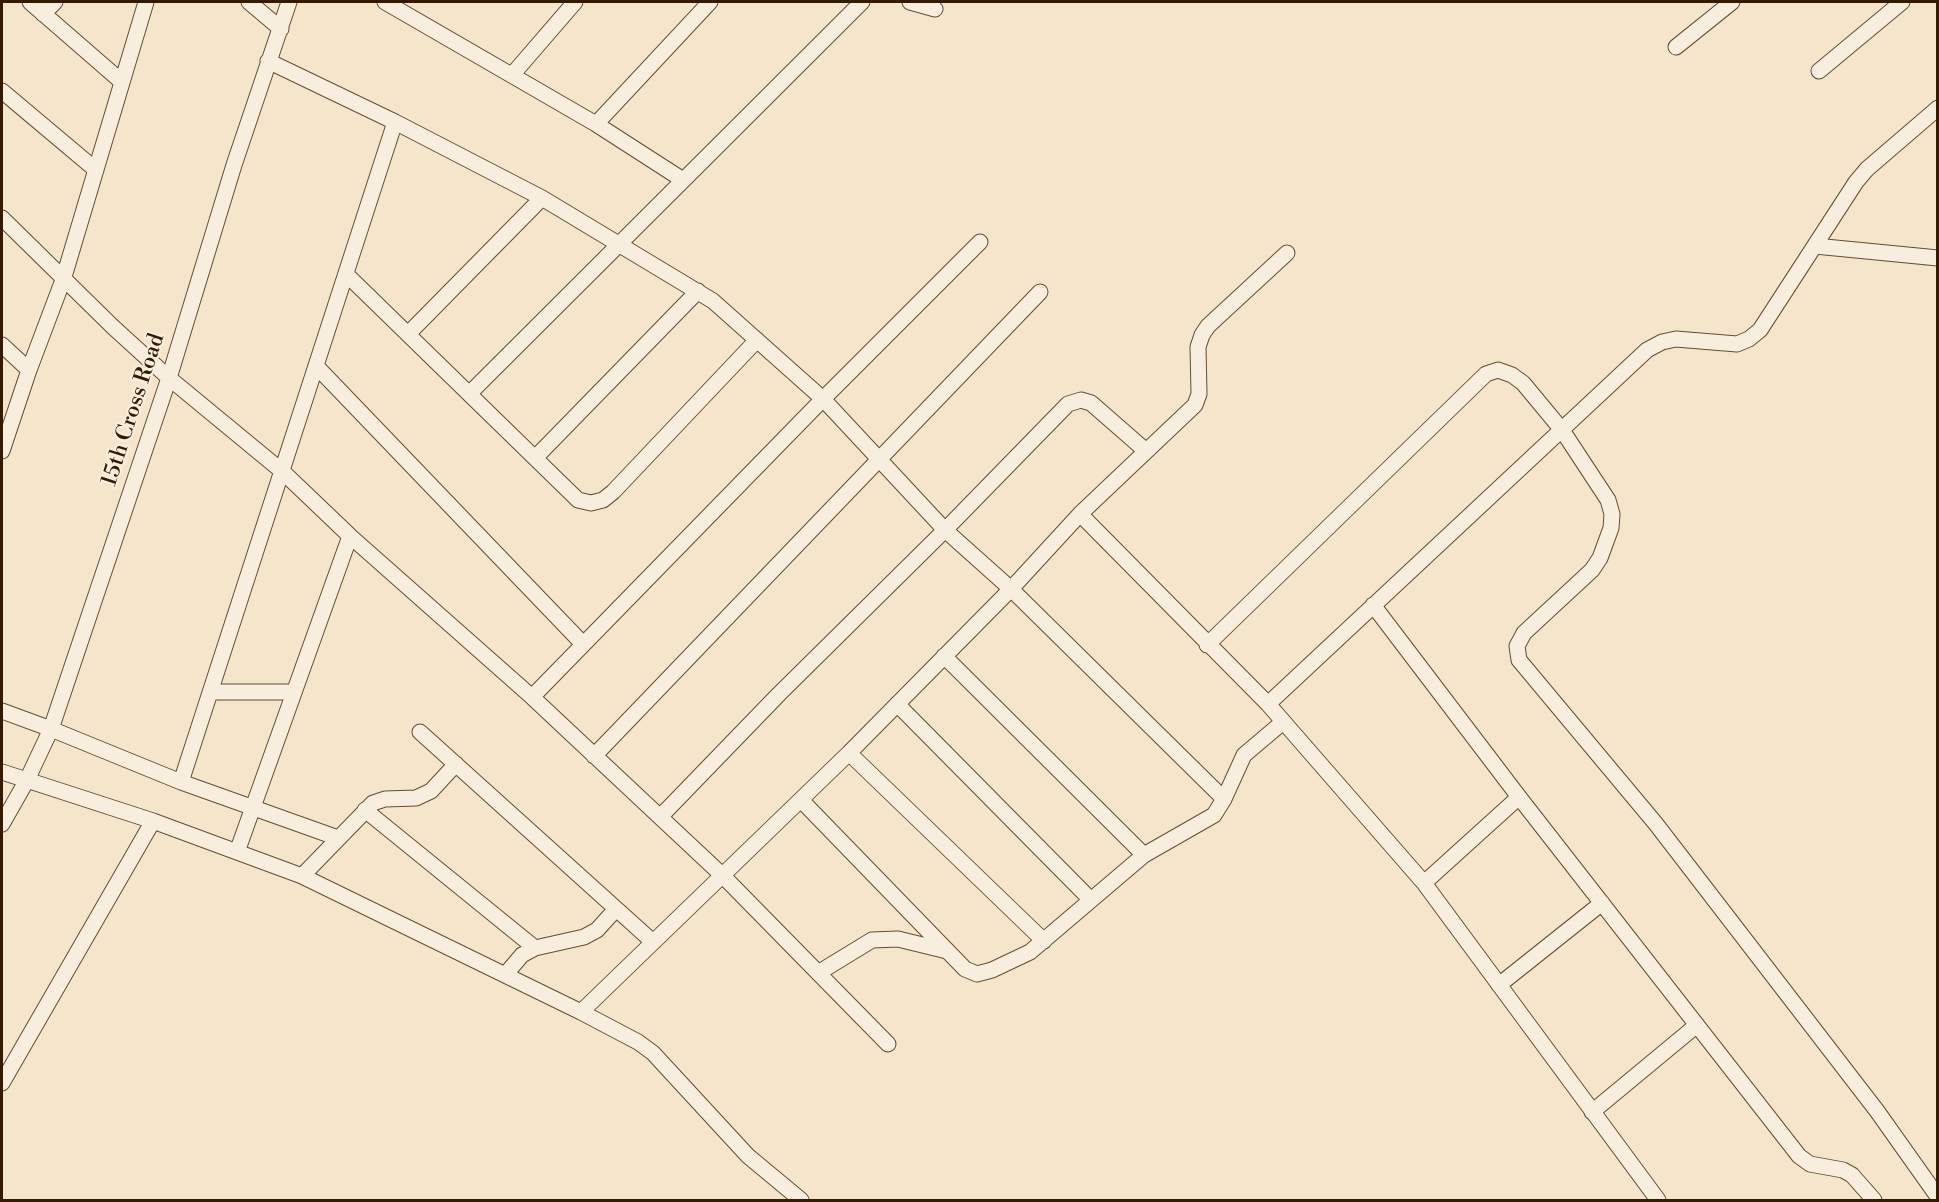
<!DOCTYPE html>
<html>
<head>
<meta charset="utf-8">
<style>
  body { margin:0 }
  #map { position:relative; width:1939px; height:1202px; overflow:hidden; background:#f5e5cb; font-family:"Libre Bodoni",serif }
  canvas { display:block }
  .frame { position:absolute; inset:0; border:3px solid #341a00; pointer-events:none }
</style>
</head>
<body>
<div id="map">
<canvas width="1939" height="1202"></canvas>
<div class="frame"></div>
</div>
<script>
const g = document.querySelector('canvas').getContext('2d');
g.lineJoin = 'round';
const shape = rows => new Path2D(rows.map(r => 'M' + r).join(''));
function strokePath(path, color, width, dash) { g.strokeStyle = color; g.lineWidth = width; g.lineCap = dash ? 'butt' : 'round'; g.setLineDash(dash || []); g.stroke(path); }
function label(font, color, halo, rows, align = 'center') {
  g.font = font + ' "Libre Bodoni",serif'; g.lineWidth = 4.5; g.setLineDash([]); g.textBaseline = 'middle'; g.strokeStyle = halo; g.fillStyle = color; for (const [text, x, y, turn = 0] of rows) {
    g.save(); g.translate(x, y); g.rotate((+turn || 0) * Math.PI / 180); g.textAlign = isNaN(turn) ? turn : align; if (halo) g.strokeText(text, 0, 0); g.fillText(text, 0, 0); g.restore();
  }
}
const street = shape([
  [30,2,122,82],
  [249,2,281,29],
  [385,2,596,124,683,180],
  [910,2,935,9],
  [43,14,55,2],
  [1676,47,1732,2],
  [1819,71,1902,2],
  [512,75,575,2],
  [2,91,96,170],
  [395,122,542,198,713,301,823,399,980,242],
  [596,124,710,2],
  [2,218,113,327,169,378,283,472,350,536,532,697,660,817],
  [1815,246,1938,258],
  [346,274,578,500,591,503,603,500,613,492,757,340],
  [408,334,542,198],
  [2,345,29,370],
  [317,367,583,644],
  [470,393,862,2],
  [2,451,29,370,63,280,146,2],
  [535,458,698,291],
  [1080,514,1268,704,1424,883,1658,1200],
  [1373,605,1519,797,1799,1156,1810,1164,1843,1170,1852,1175,1874,1200],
  [1207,645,1486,374,1498,370,1512,375,1523,383,1562,430,1608,500,1612,514,1611,528,1600,558,1592,570,1524,633,1517,646,1519,660,1656,824,1877,1111,1938,1197],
  [944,656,1144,855],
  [211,692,294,692],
  [532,697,823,399,945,530,1011,589,1224,799],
  [897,704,1090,899],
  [1268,704,1647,350,1662,342,1676,339,1737,344,1749,339,1760,330,1856,182,1867,169,1938,108],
  [2,711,51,729,181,782,338,838],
  [420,732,653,942],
  [849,753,1044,941],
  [594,756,1040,292],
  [2,772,153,821,302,876,581,1012,849,753,1011,589,1080,514,1195,405,1199,394,1198,347,1202,335,1208,326,1287,253],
  [181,782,395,122,268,61],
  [801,800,965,969,977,974,992,970,1030,952,1144,855,1214,815,1224,799,1244,755,1283,722],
  [365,810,535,948],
  [2,824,27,780,51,729,169,378,234,165,289,2],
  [237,852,350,536],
  [302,876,373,803,385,799,416,798,431,791,456,764],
  [1424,883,1519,797],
  [818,973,872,940,898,939,947,951],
  [505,975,522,955,535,948,584,937,597,930,616,909],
  [1499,985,1602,903],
  [581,1012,638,1042,653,1053,748,1156,801,1200],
  [888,1044,723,876,660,817,779,694,945,530,1068,404,1081,400,1091,403,1146,451],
  [2,1083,153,821],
  [1592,1112,1697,1025]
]);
strokePath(street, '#644d33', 17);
strokePath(street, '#f8eedd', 15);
label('22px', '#341a00', '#f8eedd', [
  ["15th Cross Road",134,410,-72]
]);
</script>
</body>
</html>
